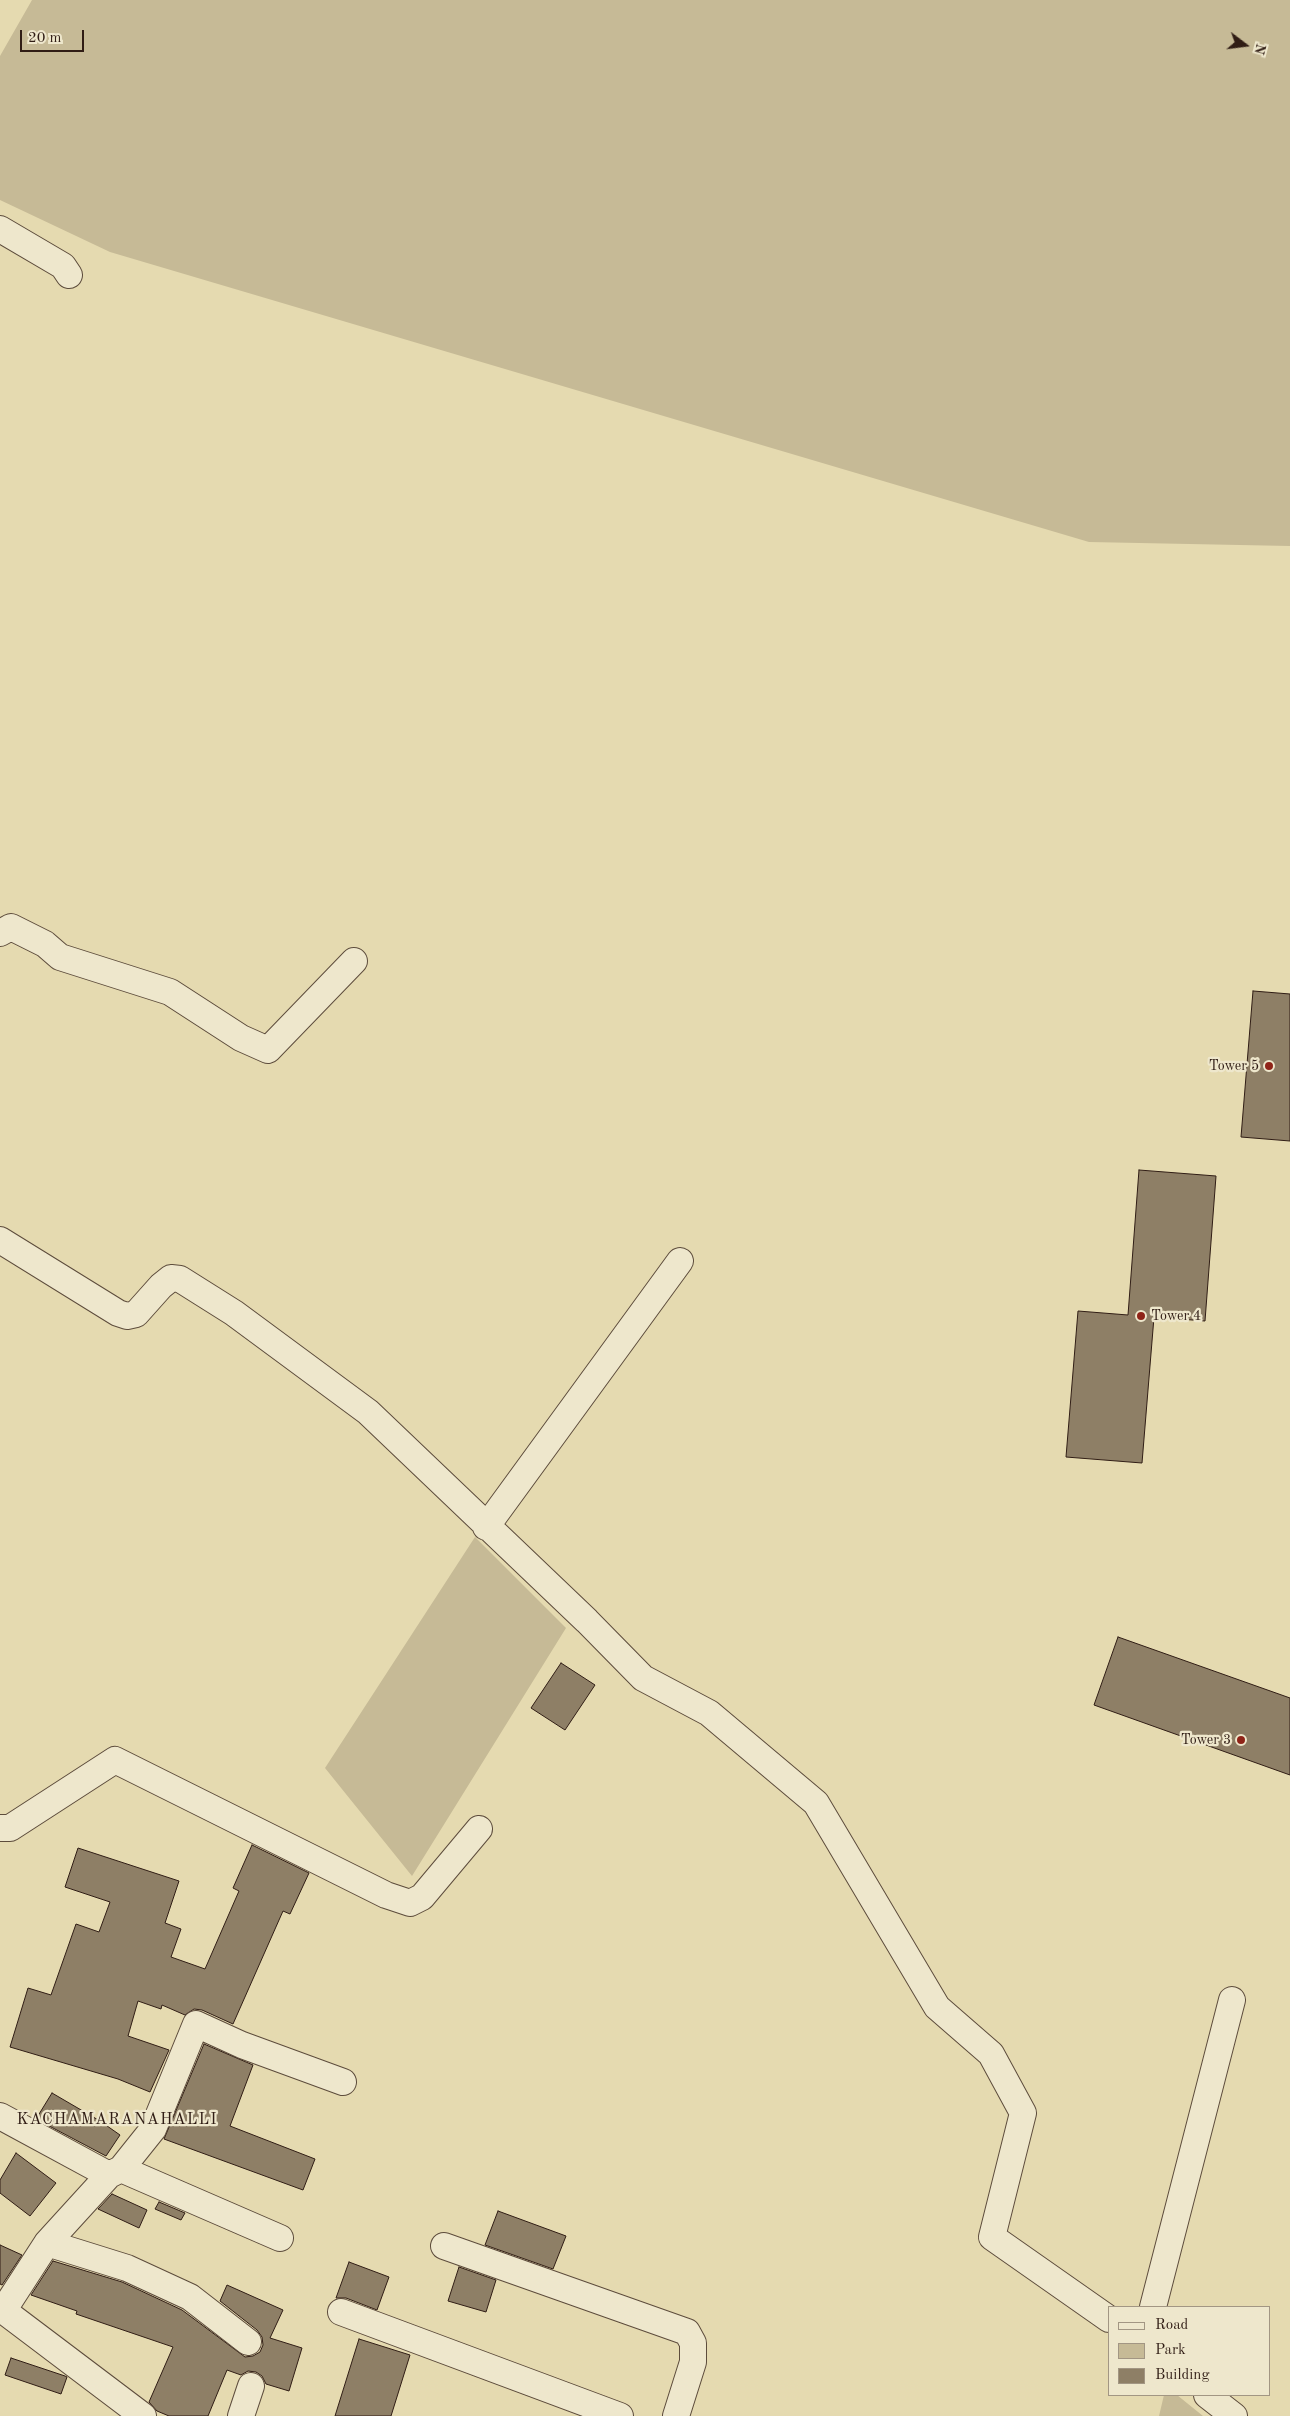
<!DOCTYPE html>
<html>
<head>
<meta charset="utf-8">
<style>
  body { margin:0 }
  #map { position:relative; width:1290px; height:2416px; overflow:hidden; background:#e5dab0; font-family:"Old Standard TT",serif }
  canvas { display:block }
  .legend { position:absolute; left:1108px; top:2306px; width:162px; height:90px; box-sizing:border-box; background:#eee7cc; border:1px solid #a29683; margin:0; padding:6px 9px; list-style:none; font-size:15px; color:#301d15 }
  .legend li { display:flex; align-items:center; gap:10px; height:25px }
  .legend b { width:25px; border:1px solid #a29683 }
  .north { position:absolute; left:1220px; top:20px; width:50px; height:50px; -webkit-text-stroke:4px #eee7cc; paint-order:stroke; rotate:105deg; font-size:14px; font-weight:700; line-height:20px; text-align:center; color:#301d15 }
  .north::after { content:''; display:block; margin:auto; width:18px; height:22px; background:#301d15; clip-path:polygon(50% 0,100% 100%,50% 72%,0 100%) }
  .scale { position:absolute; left:20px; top:30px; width:64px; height:22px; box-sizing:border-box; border:2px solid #301d15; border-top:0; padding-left:6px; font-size:15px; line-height:18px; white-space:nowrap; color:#301d15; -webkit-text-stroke:4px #eee7cc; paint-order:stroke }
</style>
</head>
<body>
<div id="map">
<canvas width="1290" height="2416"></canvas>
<ul class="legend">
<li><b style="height:6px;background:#eee7cc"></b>Road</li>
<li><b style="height:14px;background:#c6ba96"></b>Park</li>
<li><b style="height:14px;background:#8e7f66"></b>Building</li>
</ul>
<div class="north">N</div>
<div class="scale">20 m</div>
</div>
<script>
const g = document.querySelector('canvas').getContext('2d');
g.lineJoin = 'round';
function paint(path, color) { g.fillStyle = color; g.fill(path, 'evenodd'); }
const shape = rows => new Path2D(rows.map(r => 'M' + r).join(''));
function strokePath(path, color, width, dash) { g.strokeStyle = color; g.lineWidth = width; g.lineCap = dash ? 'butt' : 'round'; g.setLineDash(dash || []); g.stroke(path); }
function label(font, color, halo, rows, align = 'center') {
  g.font = font + ' "Old Standard TT",serif'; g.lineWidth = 4.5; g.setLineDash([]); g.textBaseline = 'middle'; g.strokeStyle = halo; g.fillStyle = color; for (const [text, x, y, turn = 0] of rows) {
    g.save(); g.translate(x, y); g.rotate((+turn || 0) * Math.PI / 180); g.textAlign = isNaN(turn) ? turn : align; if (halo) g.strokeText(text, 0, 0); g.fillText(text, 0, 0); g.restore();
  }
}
paint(shape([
  [32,0,1290,0,1290,546,1089,542,110,252,0,200,0,56],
  [475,1537,566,1628,412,1876,325,1768],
  [1164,2395,1177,2395,1203,2416,1159,2416]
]), '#c6ba96');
const building = shape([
  [1253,991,1290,994,1290,1141,1241,1137,1253,991],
  [1139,1170,1216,1176,1205,1321,1154,1317,1142,1463,1066,1457,1078,1311,1128,1315,1139,1170],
  [1118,1637,1290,1698,1290,1775,1094,1705,1118,1637],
  [561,1663,595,1685,565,1730,531,1708,561,1663],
  [252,1845,309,1873,290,1914,283,1911,233,2024,202,2010,194,2009,185,2015,162,2005,161,2009,138,2001,128,2036,169,2050,150,2092,118,2079,10,2047,28,1988,51,1995,76,1924,99,1932,110,1902,65,1887,78,1848,179,1881,165,1923,181,1929,171,1957,205,1969,239,1891,233,1888,252,1845],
  [204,2044,253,2065,230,2126,315,2159,303,2190,164,2139,204,2044],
  [52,2093,100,2121,120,2135,106,2156,36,2119,52,2093],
  [16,2153,56,2183,30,2216,0,2193,0,2180,16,2153],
  [112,2194,147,2210,139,2228,98,2209,112,2194],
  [159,2202,185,2213,181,2220,155,2209,159,2202],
  [498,2211,566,2236,553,2269,485,2245,498,2211],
  [0,2245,22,2255,2,2285,0,2284,0,2245],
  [53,2261,122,2282,182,2310,245,2357,253,2356,260,2352,263,2345,262,2337,257,2330,220,2301,227,2285,283,2310,270,2338,302,2348,289,2391,266,2384,262,2376,256,2372,248,2371,241,2375,227,2370,208,2416,169,2416,157,2411,149,2402,173,2347,76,2314,77,2311,31,2295,53,2261],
  [349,2262,389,2277,377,2310,346,2298,336,2298,349,2262],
  [459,2267,496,2280,486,2312,448,2301,459,2267],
  [359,2339,410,2355,391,2416,335,2416,359,2339],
  [11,2358,65,2376,67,2377,61,2394,5,2375,11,2358]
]);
paint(building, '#8e7f66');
strokePath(building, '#301d15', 1);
const minor = shape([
  [0,229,63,266,69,275],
  [0,933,11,927,45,944,60,957,170,992,241,1038,268,1050,354,961],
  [0,1240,118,1313,127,1316,136,1314,161,1286,171,1278,180,1279,234,1313,368,1412,587,1621,643,1678,709,1713,816,1803,937,2007,991,2054,1023,2113,992,2237,1109,2319],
  [486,1527,680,1261],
  [0,1828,10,1828,115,1760,386,1895,410,1903,422,1897,479,1829],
  [0,2116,109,2175],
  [121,2169,280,2238],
  [47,2243,127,2268,190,2297,248,2342],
  [444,2246,687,2332,693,2343,693,2362,676,2416],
  [1153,2307,1232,2000],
  [0,2308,143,2416],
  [3,2311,47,2243,109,2175,121,2169,153,2129,196,2024,242,2045,343,2082],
  [341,2312,620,2416],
  [1207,2395,1234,2416],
  [241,2416,251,2386]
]);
strokePath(minor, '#5d4c3c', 28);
strokePath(minor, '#eee7cc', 26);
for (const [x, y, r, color] of [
  [1269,1066,5,"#8f2418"],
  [1141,1316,5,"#8f2418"],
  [1241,1740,5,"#8f2418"]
]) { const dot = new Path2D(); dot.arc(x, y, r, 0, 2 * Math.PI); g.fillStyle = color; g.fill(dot); strokePath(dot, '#eee7cc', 2); }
label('14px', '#301d15', '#eee7cc', [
  ["Tower 5",1259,1066],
  ["Tower 4",1151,1316,"left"],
  ["Tower 3",1231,1740]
], 'right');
g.letterSpacing = '1px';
label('16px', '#301d15', '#eee7cc', [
  ["KACHAMARANAHALLI",117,2120]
]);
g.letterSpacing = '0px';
</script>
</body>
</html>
